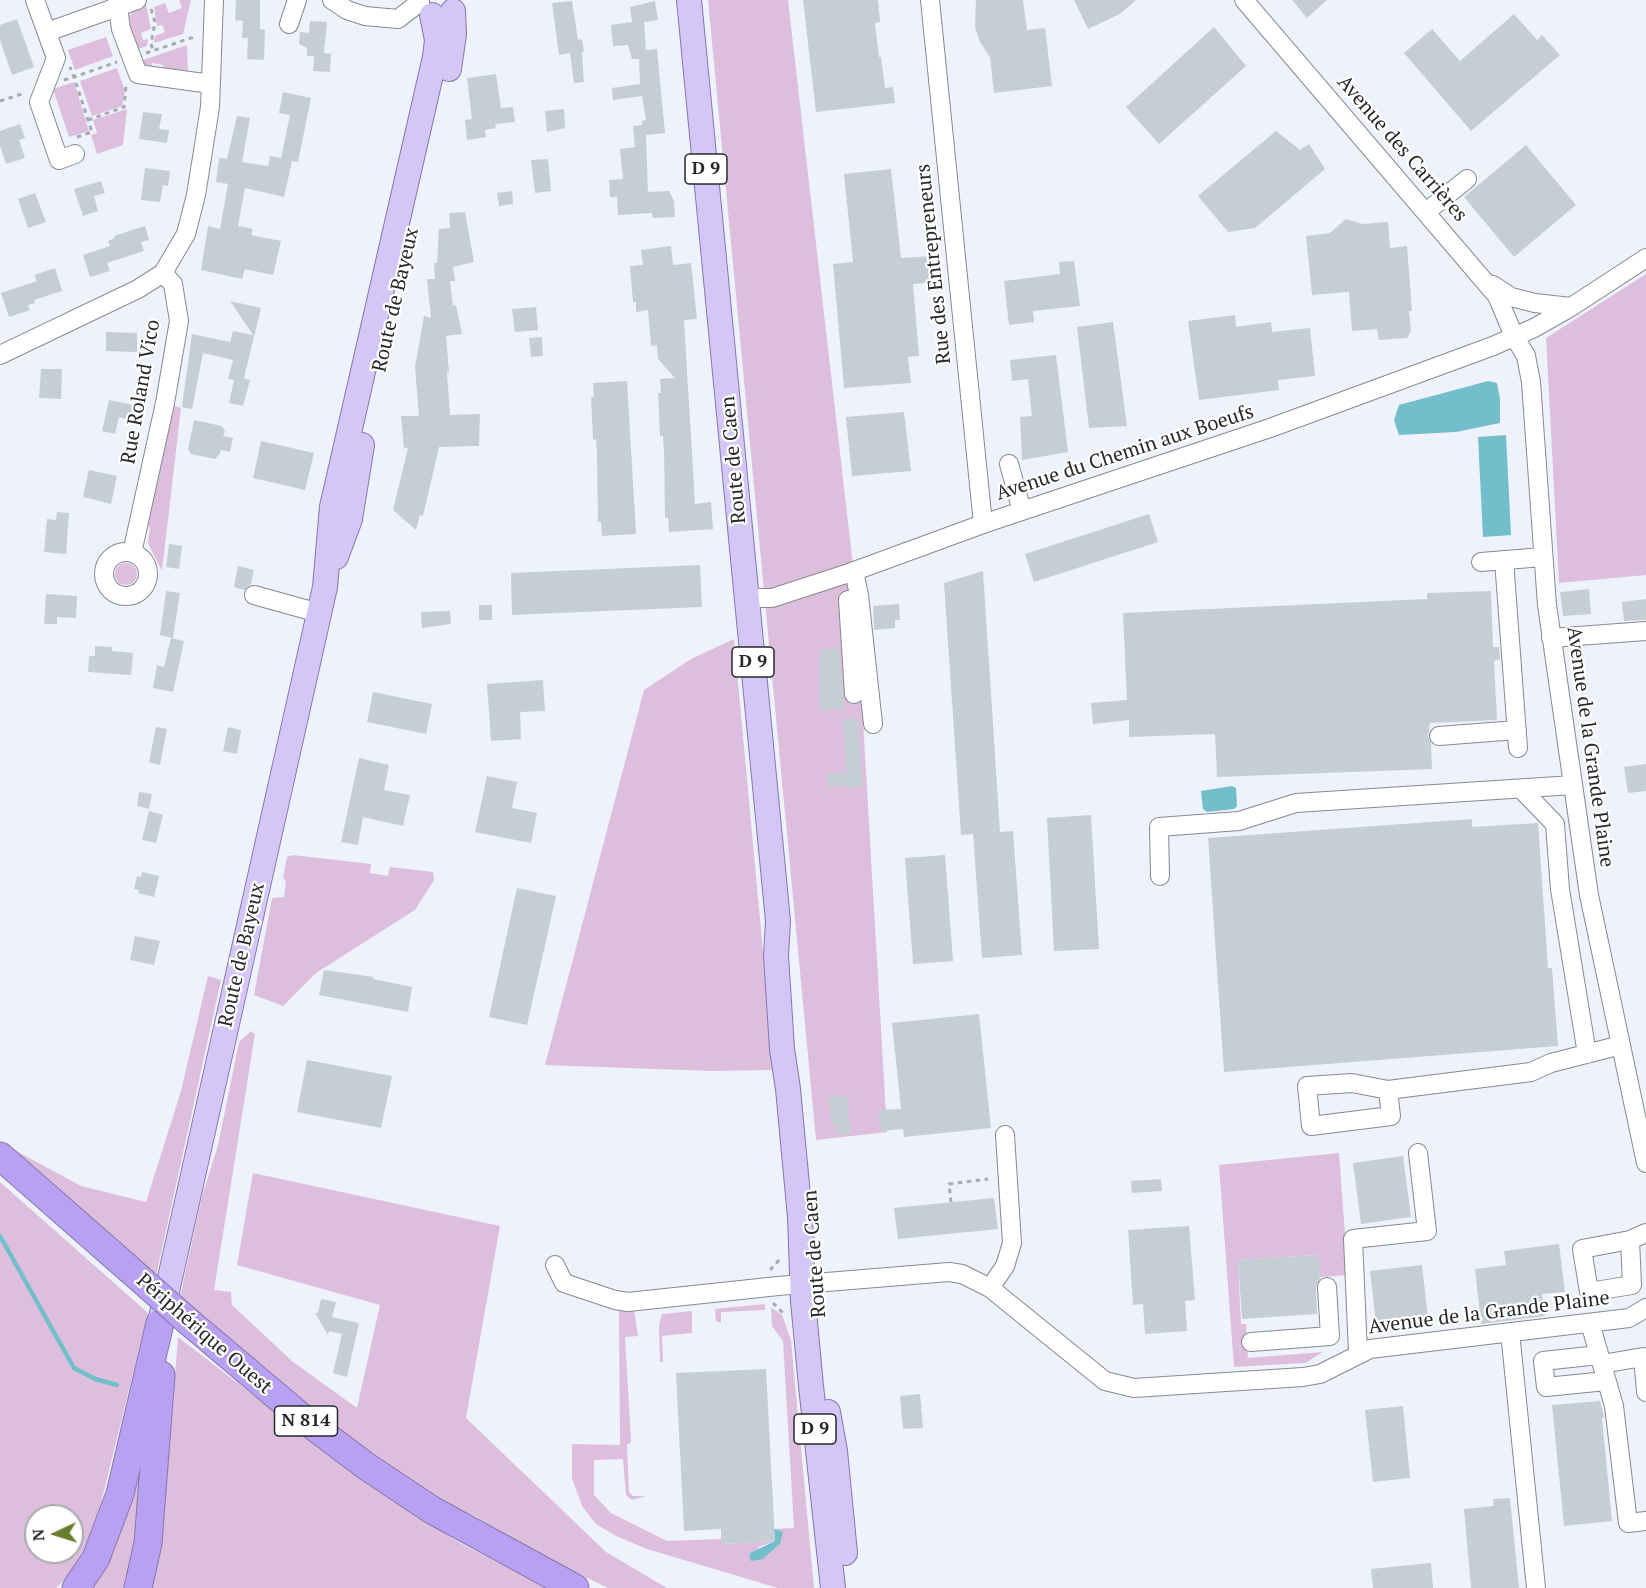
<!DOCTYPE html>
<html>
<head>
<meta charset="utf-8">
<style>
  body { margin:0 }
  #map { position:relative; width:1646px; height:1588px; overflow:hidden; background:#eef2fc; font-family:"PT Serif",serif }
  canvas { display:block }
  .north { position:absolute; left:24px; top:1504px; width:60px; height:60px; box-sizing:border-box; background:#fff; border:2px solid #a8a9aa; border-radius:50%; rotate:266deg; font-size:16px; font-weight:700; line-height:24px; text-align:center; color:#26282b }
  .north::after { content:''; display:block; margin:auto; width:21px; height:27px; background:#687d2e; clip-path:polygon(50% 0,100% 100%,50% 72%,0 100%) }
</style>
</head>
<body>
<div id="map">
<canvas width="1646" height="1588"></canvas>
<div class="north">N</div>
</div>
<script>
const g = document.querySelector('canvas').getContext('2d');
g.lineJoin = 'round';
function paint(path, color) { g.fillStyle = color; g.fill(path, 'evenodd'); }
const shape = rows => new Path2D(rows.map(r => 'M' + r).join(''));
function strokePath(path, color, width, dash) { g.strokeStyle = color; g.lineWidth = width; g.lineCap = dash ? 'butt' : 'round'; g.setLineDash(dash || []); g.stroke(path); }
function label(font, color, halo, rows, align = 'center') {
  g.font = font + ' "PT Serif",serif'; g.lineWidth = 4.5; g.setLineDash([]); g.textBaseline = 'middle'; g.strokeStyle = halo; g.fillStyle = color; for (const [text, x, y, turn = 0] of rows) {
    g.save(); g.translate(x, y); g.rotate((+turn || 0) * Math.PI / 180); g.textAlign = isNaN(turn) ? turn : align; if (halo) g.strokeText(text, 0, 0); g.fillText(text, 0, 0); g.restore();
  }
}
paint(shape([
  [179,0,191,0,183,34,154,43,155,36,165,32,162,25,157,26,154,7,165,3,169,13,182,8],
  [708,0,788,0,855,583,887,1132,816,1140],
  [146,5,151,29,141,33,143,40,148,39,147,46,135,50,126,22,132,12],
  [106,37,113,56,75,70,68,50],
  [187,45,188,71,163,69,163,65,152,63,151,67,142,66,140,61],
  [117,68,125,91,122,106,92,116,80,81],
  [74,82,89,131,69,137,53,89],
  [127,109,123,145,97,154,91,135,97,133,93,120],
  [1646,274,1646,575,1559,583,1546,338],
  [172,405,181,408,162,571,148,543,150,527,145,525],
  '115 574a11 11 0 1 1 22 0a11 11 0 1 1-22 0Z',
  [734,639,774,1070,711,1071,545,1065,644,690,691,659],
  [293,855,371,864,370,873,388,876,390,867,433,872,434,880,415,910,316,973,283,1006,254,995,272,898,284,897,286,882,283,877,287,857],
  [208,976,221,980,156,1276,134,1256,128,1255,11,1148,81,1186,146,1202,181,1091],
  [251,1031,255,1034,214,1290,231,1292,232,1305,292,1361,357,1408,380,1305,237,1265,253,1173,500,1226,466,1418,606,1552,667,1588,608,1588,540,1555,473,1515,462,1512,366,1453,296,1401,180,1297,202,1196,218,1145,239,1042],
  [1339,1153,1348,1275,1320,1277,1318,1255,1238,1260,1241,1324,1246,1324,1248,1358,1323,1352,1305,1363,1234,1367,1219,1165],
  [0,1182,148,1313,101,1503,85,1547,68,1576,56,1588,0,1588],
  [36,1516,72,1516,72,1552,36,1552],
  [765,1304,765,1310,721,1312,721,1323,716,1321,715,1309],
  [771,1307,782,1315,791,1340,814,1588,778,1588,647,1549,616,1536,596,1524,582,1506,572,1478,572,1444,620,1445,619,1310,634,1310,638,1336,625,1337,631,1442,627,1445,629,1492,633,1496,646,1496,632,1500,626,1495,623,1459,594,1460,594,1495,611,1513,667,1541,721,1539,721,1544,775,1541,758,1547,763,1559,780,1544,774,1529,794,1528,783,1341,772,1326],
  [692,1311,692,1333,662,1336,663,1362,660,1362,659,1325,662,1314],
  [178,1337,372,1487,462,1544,547,1588,148,1588,158,1546,167,1475],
  [144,1419,144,1511,127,1588,86,1588]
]), '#ddbfdd');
paint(shape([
  [1488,381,1497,383,1500,399,1500,423,1456,432,1399,435,1394,420,1399,405],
  [1506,435,1511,535,1483,537,1478,437],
  [1232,786,1236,788,1237,806,1234,809,1207,812,1203,809,1201,791],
  [774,1529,783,1532,780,1544,763,1559,751,1561,749,1555,752,1552,775,1541]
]), '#73becb');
strokePath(shape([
  [0,1236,74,1368,95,1379,117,1385]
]), '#73becb', 4.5);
paint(shape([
  [236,0,260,0,260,29,265,30,264,60,247,59,248,38,242,38,243,21,235,20],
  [803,0,878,0,880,22,875,23,879,57,881,57,885,88,893,87,895,103,816,112],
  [976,0,1023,0,1027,30,1045,28,1052,86,994,93,990,57,980,42,975,27],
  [1074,0,1136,0,1120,14,1088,29],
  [1292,0,1327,0,1307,18],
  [572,1,578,40,582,39,584,51,582,52,584,82,574,83,570,53,559,55,552,3],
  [655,1,658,20,644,22,646,50,657,49,665,133,646,135,648,192,669,191,674,201,675,217,653,218,652,213,618,215,617,197,610,197,609,180,623,179,620,149,635,147,633,126,642,125,642,121,646,120,642,96,613,100,612,88,640,84,639,59,632,59,628,45,613,46,611,25,632,22,630,7],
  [1514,14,1537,40,1542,35,1560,55,1471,131,1404,53,1432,29,1460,61],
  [17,19,34,67,12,75,0,40,0,25],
  [310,21,327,22,324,53,331,54,330,72,313,71,314,56,307,56,307,48,299,44,300,32,309,33],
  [1214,27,1246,66,1159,144,1126,107],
  [496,74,501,108,513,107,515,122,495,124,496,128,485,130,486,137,467,140,465,120,472,119,467,78],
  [283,92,311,98,298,162,292,161,284,197,245,188,238,226,253,229,251,235,281,241,273,275,245,269,242,279,201,270,208,226,220,229,228,184,216,182,219,158,227,159,237,116,250,118,242,162,268,166,270,156,281,158,290,115,279,113],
  [564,109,565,128,547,132,545,111],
  [143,112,162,114,159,129,169,130,167,143,139,139],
  [20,124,25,138,19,140,25,158,6,164,0,146,0,131],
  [1276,131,1300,150,1309,144,1325,169,1255,228,1228,232,1198,196],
  [1526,145,1576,205,1514,257,1464,197],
  [548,159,551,191,535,193,531,160],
  [145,168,170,171,168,186,163,185,160,202,141,200],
  [891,169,901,258,932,256,934,282,913,284,919,356,908,357,911,383,844,388,833,264,853,262,844,174],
  [101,181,105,193,94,196,98,211,83,216,74,189],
  [512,191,513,204,499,206,497,193],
  [35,193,46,222,28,228,18,199],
  [465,212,474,262,453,267,455,281,450,281,453,306,456,305,462,334,446,336,449,372,447,372,450,415,480,414,479,446,439,447,423,516,420,515,416,530,393,510,408,448,404,448,401,416,419,416,415,367,424,316,431,318,427,279,435,279,434,263,437,263,439,229,450,228,449,213],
  [1346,219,1362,224,1388,222,1390,248,1407,246,1412,311,1409,311,1411,331,1407,338,1379,340,1377,329,1352,331,1349,292,1312,295,1306,236,1330,233],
  [145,226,149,240,141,242,144,251,107,263,110,271,90,277,83,255,110,246,108,241,115,238,114,236],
  [671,246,673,265,691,263,697,319,684,320,695,504,711,502,713,529,669,532,668,518,665,518,664,450,663,436,660,436,658,393,661,393,660,379,675,378,658,359,657,345,651,346,648,310,636,312,636,302,633,302,630,266,643,265,641,250],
  [1074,261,1080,306,1033,311,1034,322,1009,325,1004,281,1060,274,1059,262],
  [55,268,62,291,34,300,35,303,28,305,30,310,9,317,1,293,37,281,34,275],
  [230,301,261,308,244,378,250,380,243,406,229,403,234,380,228,379,233,360,203,353,192,409,182,407,192,334,230,342,233,331,253,335],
  [536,307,538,330,515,332,512,309],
  [1235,315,1236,327,1271,322,1272,332,1310,328,1315,376,1278,380,1279,390,1199,400,1188,321],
  [1113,322,1127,426,1089,428,1077,327],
  [106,332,137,333,137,352,106,351],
  [542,337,543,356,531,357,529,338],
  [1056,355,1068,452,1022,460,1020,417,1032,416,1028,379,1012,381,1010,360],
  [41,369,62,369,61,399,39,398],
  [627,381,636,534,602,536,601,522,598,522,597,454,596,439,593,440,591,397,594,397,593,383],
  [109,400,133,405,129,420,119,417,115,434,102,431],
  [904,412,911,471,852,476,846,417],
  [194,420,222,426,225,431,223,436,233,438,230,452,221,450,219,455,215,459,191,454,188,449],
  [261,441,314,453,305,490,253,478],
  [89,470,117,476,111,504,83,497],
  [57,512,69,513,66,554,44,552,47,519,56,520],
  [1149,514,1158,542,1034,582,1025,554],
  [169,544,182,546,179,569,166,567],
  [700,565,702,607,512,615,511,573],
  [238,566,254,570,251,584,244,590,234,587],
  [983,571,1000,832,1013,831,1022,955,982,958,973,834,961,835,944,583],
  [1589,589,1591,614,1563,616,1560,592],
  [166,591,180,593,173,638,160,635],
  [1491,591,1493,647,1499,647,1500,659,1494,661,1497,720,1430,723,1428,736,1431,743,1432,769,1217,777,1215,734,1129,737,1129,720,1093,724,1091,703,1127,700,1123,613,1427,599,1427,593],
  [46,594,77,596,76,618,57,617,57,624,44,624],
  [1646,599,1646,620,1624,621,1622,602],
  [899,604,900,620,895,620,895,628,874,630,873,606],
  [479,605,492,605,492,620,479,620],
  [450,611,451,624,422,628,421,612],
  [171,638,184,641,173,692,153,688,157,665,164,667],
  [95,646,112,647,112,651,133,653,131,675,88,672,89,656,95,656],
  [839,648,844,709,820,710,819,650],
  [543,680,545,711,520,712,521,739,491,741,487,684],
  [373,692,432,704,426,734,367,722],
  [858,718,863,787,848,788,848,785,828,787,826,774,847,772,842,719],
  [156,727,167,729,160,765,149,762],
  [228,727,241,730,237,754,223,751],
  [359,758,389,765,384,790,410,795,403,826,363,817,358,845,341,842],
  [1646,764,1646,791,1628,793,1624,767],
  [487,776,517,782,512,808,537,813,531,843,475,832],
  [139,792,152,794,149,809,137,806],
  [149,811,163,815,156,843,142,840],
  [1091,815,1099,949,1054,951,1047,818],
  [1472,819,1472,827,1538,823,1548,968,1552,968,1558,1046,1224,1072,1208,838],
  [945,855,953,961,913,964,905,858],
  [142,872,159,876,154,897,138,893,139,890,134,889,137,876,141,877],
  [517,888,556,896,527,1025,489,1017],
  [135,936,160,941,154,965,130,960],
  [324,970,374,977,373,979,412,987,408,1012,319,995],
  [979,1014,991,1128,904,1137,903,1129,881,1131,878,1110,901,1109,892,1023],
  [307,1060,392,1076,381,1128,297,1112],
  [846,1095,851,1134,837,1135,836,1124,832,1124,828,1097],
  [1403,1156,1411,1217,1361,1224,1353,1163],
  [1161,1179,1162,1191,1132,1193,1131,1181],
  [994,1198,998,1229,898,1239,894,1208],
  [1189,1226,1195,1300,1185,1301,1187,1331,1145,1334,1143,1304,1133,1305,1128,1230],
  [1559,1244,1565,1292,1542,1294,1545,1316,1481,1324,1475,1269,1506,1265,1504,1251],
  [1319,1255,1320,1278,1316,1288,1317,1314,1242,1319,1238,1260],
  [1422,1265,1428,1318,1376,1324,1370,1271],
  [321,1299,336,1302,332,1317,359,1323,347,1377,333,1373,342,1334,329,1331,328,1335,315,1313,318,1313],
  [766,1369,775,1541,721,1544,721,1529,684,1531,676,1373],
  [920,1394,923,1428,903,1429,900,1396],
  [1600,1401,1604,1417,1602,1418,1612,1521,1564,1526,1552,1405],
  [1403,1406,1410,1478,1373,1482,1365,1410],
  [1510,1498,1519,1588,1471,1588,1464,1509,1494,1506,1493,1499],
  [1431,1563,1433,1588,1373,1588,1371,1569]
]), '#c5ced5');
const minor = shape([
  [35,0,56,58,39,102,59,160,75,154],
  [117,0,121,29,138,74,211,84],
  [332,0,347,10,365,16,398,19,420,2],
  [930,0,983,524],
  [1244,0,1497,296,1514,336,1526,356,1531,382,1547,605,1589,895,1646,1163],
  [289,24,297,0],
  [47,32,137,0],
  [1426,212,1467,179],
  [1493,285,1511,297,1535,303,1571,307],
  [0,355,138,289,163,273],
  [1009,464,1022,511],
  '104 574a22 22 0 1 1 44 0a22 22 0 1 1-44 0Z',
  [132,553,165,403,179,321,173,284,163,273,186,234,196,195,210,107,214,0],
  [1504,560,1518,748],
  [1481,562,1543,557],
  [854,571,859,595,873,724],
  [254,595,319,613],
  [747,598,772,598,849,573,983,524,1270,428,1493,346,1534,328,1571,307,1646,258],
  [848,600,854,694],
  [1551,638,1646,631],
  [1439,736,1517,730],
  [1522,790,1555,824,1560,889,1587,1054],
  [1160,876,1159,827,1239,821,1296,803,1573,785],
  [1388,1090,1391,1116,1311,1126,1307,1086,1352,1083,1388,1090,1531,1072,1551,1063,1621,1045],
  [1630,1240,1632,1285,1589,1292,1582,1249,1630,1240,1646,1233],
  [555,1265,564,1283,615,1300,628,1302,778,1286,949,1272,962,1274,990,1288,1105,1381,1134,1388,1303,1377,1320,1374,1370,1349,1629,1318,1646,1308],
  [990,1288,1005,1266,1012,1243,1005,1135],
  [1590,1323,1614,1406,1628,1523,1646,1521],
  [1510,1332,1536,1588],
  [1251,1342,1330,1336,1327,1287],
  [1358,1353,1353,1239,1427,1231,1418,1153],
  [1599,1355,1543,1361,1546,1387,1606,1381],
  [1602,1364,1643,1357,1646,1392]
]);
const major = shape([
  [689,0,778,921,776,956,782,1049,788,1089,800,1217,803,1301,811,1386,833,1588],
  [449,69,454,34,453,11],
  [336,557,350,519,362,445],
  [161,1318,325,587,332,507,435,57,437,40,432,15],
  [828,1412,835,1451,845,1553]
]);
const highway = shape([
  [0,1156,129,1269],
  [189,1322,305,1420,366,1466,432,1510,575,1588],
  [76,1588,96,1558,120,1494,160,1323],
  [138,1588,148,1543,161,1375]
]);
strokePath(minor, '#858991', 20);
strokePath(major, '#8577ac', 26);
strokePath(highway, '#8577ac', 29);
strokePath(shape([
  [151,9,155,22,151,44,153,51],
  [146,53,194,37],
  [64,80,74,77,70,67],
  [0,101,25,93],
  [88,120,124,107,126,86],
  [77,137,92,132,74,77,117,62],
  [951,1202,949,1184,988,1179],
  [770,1270,782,1257],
  [773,1303,783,1313]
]), '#a7aab2', 3, [4.5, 4.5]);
strokePath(minor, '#fff', 18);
strokePath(major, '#d4c7f7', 24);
strokePath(highway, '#b8a1f2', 27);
const highwayBridge = shape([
  [129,1269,189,1322]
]);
strokePath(highwayBridge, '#8577ac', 29, []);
strokePath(highwayBridge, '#b8a1f2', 27);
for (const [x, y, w] of [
  [706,169,42],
  [753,662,42],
  [306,1421,63],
  [815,1429,42]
]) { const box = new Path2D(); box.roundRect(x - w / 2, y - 15, w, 30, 4.5); g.fillStyle = '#fff'; g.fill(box); strokePath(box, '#26282b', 1.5); }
label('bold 18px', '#26282b', null, [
  ["D 9",706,169],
  ["D 9",753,662],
  ["N 814",306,1421],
  ["D 9",815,1429]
]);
label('20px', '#26282b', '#fff', [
  ["Avenue des Carrières",1402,149,49],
  ["Rue des Entrepreneurs",934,264,-96],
  ["Route de Bayeux",396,300,-77],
  ["Rue Roland Vico",141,392,-80],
  ["Avenue du Chemin aux Boeufs",1125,453,-18],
  ["Route de Caen",734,460,-95],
  ["Avenue de la Grande Plaine",1590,747,82],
  ["Route de Bayeux",242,955,-77],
  ["Route de Caen",815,1254,-94],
  ["Avenue de la Grande Plaine",1489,1313,-7],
  ["Périphérique Ouest",204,1334,41]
]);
</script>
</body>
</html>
